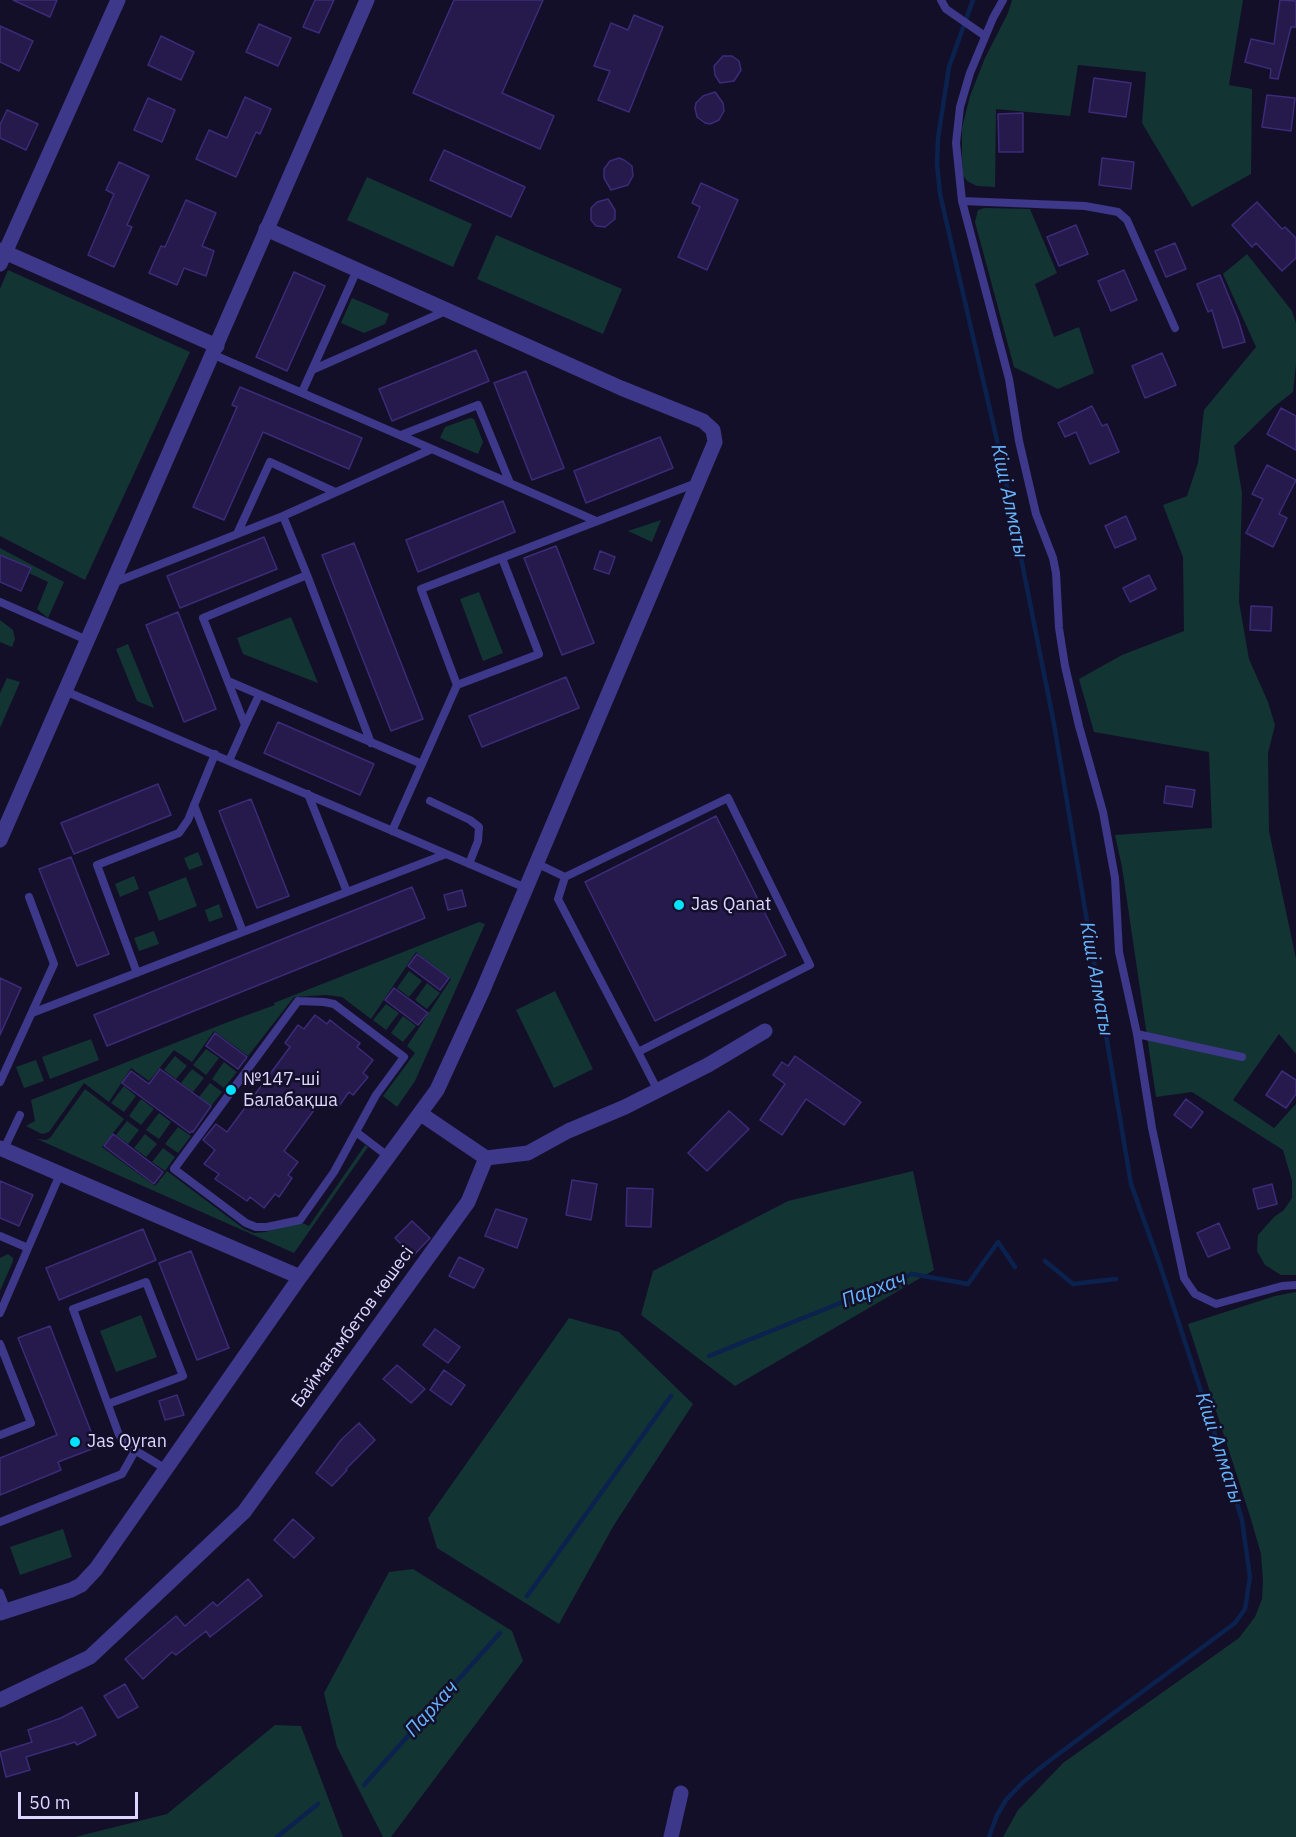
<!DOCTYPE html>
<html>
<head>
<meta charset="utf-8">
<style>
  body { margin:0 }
  #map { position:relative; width:1296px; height:1837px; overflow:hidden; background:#140f29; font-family:"IBM Plex Sans",sans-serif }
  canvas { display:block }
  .scale { position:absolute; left:18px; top:1792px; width:120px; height:27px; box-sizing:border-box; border:3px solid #ddd7ff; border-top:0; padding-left:8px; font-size:18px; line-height:21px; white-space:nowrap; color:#ddd7ff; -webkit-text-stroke:4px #140f29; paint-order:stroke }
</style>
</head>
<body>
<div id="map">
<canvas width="1296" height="1837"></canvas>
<div class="scale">50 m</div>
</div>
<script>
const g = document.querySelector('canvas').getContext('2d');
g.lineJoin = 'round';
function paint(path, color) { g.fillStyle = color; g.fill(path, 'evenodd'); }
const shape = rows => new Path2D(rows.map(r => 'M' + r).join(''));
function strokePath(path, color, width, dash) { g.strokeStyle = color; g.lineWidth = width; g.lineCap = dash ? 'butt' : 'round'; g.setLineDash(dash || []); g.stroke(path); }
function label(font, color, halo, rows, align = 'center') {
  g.font = font + ' "IBM Plex Sans",sans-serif'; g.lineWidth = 5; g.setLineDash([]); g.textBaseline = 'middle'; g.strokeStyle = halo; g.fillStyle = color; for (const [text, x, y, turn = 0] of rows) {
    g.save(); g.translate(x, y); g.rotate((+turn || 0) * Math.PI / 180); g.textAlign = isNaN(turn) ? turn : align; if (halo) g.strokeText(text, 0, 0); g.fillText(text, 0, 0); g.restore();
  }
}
paint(shape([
  [1012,0,1243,0,1229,85,1252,89,1251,174,1192,207,1142,123,1146,72,1078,65,1070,116,996,109,995,187,977,186,967,181,963,175,962,159,962,128,970,96,985,58,1008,13],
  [367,177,472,224,453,267,347,220],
  [984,208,1030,209,1057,273,1035,284,1054,337,1079,327,1094,373,1058,389,1014,367,975,222,978,210],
  [496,235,622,289,603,334,477,279],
  [1247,254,1292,311,1296,323,1296,364,1293,392,1275,406,1234,446,1242,493,1239,602,1249,659,1268,702,1275,725,1268,753,1269,831,1296,959,1296,1054,1279,1034,1233,1100,1274,1128,1296,1104,1296,1275,1281,1275,1265,1265,1257,1251,1258,1235,1274,1217,1284,1210,1292,1198,1292,1181,1283,1150,1192,1092,1156,1097,1122,867,1115,835,1212,828,1209,752,1094,732,1079,679,1122,655,1184,631,1183,557,1163,505,1187,496,1198,463,1204,410,1256,347,1223,274],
  [8,270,190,352,85,580,0,536,0,289],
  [352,298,389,314,385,324,364,333,341,323],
  [470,418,474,419,483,442,478,454,440,438,445,427],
  [661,520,652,542,628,531],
  [0,548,64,582,48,618,37,609,48,582,29,573,31,568,0,555],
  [479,592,503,653,483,661,460,599],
  [291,617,318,683,243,654,237,638],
  [0,620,13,630,15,639,12,647,0,642],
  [128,644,154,708,137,701,116,649],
  [7,678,20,682,0,728,0,693],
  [198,852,203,865,189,870,184,858],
  [134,876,139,889,120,897,115,884],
  [186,877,197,906,159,921,148,892],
  [219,904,223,917,209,922,205,910],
  [479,922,485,924,415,1081,397,1107,383,1096,415,1053,407,1046,451,979,416,952,371,1019,342,997,326,995,294,997,248,1056,214,1031,192,1062,174,1050,149,1081,131,1068,109,1102,84,1083,49,1132,42,1134,26,1126,35,1121,31,1100,228,1022,275,1005,274,1003],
  [154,931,159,944,139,951,134,938],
  [409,971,422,981,409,997,397,988],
  [427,983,440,993,427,1009,415,1000],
  [555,991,593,1069,554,1088,516,1010],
  [386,1004,399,1013,386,1030,373,1020],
  [403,1016,416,1026,403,1042,391,1033],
  [91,1039,99,1060,50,1079,42,1057],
  [206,1049,219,1058,206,1075,193,1065],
  [175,1056,187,1066,176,1079,164,1070],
  [36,1060,44,1081,24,1088,16,1067],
  [224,1062,237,1072,224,1088,212,1079],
  [192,1069,204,1078,193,1092,181,1083],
  [210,1083,222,1092,211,1106,199,1097],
  [124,1086,136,1096,124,1112,111,1103],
  [85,1089,124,1119,102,1147,155,1186,167,1171,244,1229,254,1233,266,1232,300,1222,309,1226,365,1145,368,1147,294,1253,37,1139,46,1140,50,1138],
  [141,1099,154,1109,141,1125,129,1116],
  [159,1113,171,1122,159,1139,146,1130],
  [127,1121,139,1130,128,1144,116,1135],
  [178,1127,191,1136,178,1153,165,1144],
  [145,1134,157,1144,146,1157,134,1148],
  [163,1148,175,1157,165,1171,152,1162],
  [913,1171,934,1270,735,1386,641,1315,653,1271,788,1201],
  [8,1254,13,1258,13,1261,0,1291,0,1258],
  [1296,1292,1296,1837,1003,1837,1018,1810,1063,1763,1239,1638,1255,1617,1262,1599,1263,1581,1261,1554,1250,1516,1188,1324,1275,1296],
  [141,1315,157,1357,116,1372,100,1331],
  [569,1318,619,1332,693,1404,614,1525,559,1624,437,1548,428,1518],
  [63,1529,72,1557,20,1575,10,1547],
  [413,1569,512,1631,523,1661,391,1837,383,1837,337,1747,324,1693,389,1572],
  [275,1725,301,1726,343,1837,75,1837,167,1814]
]), '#123433');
strokePath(shape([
  [973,0,949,67,938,138,937,164,940,194,1002,462,1054,724,1131,1184,1160,1265,1233,1490,1242,1520,1250,1577,1245,1609,1235,1623,1049,1761,1023,1782,1006,1800,997,1815,989,1837],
  [1045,1261,1073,1284,1116,1279],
  [709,1356,912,1274,968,1284,998,1242,1015,1267],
  [527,1596,671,1396],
  [364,1785,500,1633],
  [277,1837,318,1804]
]), '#0a224d', 4.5);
const building = shape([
  [13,0,57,0,50,17,13,0],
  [315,0,334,0,319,33,303,27,315,0],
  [454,0,543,0,502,93,554,116,540,149,413,93,454,0],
  [1280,0,1296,1,1296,27,1291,27,1278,79,1270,78,1271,69,1245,62,1251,39,1274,44,1280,0],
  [634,15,663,27,629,112,598,100,610,71,594,66,611,23,628,30,634,15],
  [259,24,291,38,278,66,246,52,259,24],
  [0,26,33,41,19,71,0,62,0,26],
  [161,36,194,52,181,80,148,65,161,36],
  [723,56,732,56,739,61,741,70,734,81,720,83,715,75,714,66,723,56],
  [1094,78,1131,83,1126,117,1089,112,1094,78],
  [715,92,723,103,724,111,719,120,710,124,705,123,697,117,695,108,696,103,703,96,715,92],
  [1267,95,1295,98,1291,131,1262,127,1267,95],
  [245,97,271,109,260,134,256,132,236,177,196,159,209,130,227,138,245,97],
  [148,98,175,110,162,142,134,130,148,98],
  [7,110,38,124,26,150,0,138,0,125,7,110],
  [1023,113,1023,152,999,152,998,114,1023,113],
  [444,150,525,187,511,217,430,180,444,150],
  [619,158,624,160,632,166,633,176,628,185,611,190,604,178,604,169,610,161,619,158],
  [1102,158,1134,162,1131,189,1099,185,1102,158],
  [119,162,149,176,127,225,132,227,114,267,88,255,114,194,106,190,119,162],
  [701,183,738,200,707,270,678,257,700,207,692,203,701,183],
  [608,199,615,210,615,219,605,227,596,226,591,220,591,208,597,202,608,199],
  [186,200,216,213,202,246,214,251,206,276,184,268,177,285,149,273,161,246,165,247,186,200],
  [1257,202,1282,229,1285,227,1296,238,1296,258,1282,271,1256,243,1252,247,1232,225,1257,202],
  [1076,225,1088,254,1059,266,1047,237,1076,225],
  [1175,243,1186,269,1166,277,1155,251,1175,243],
  [1124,270,1137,300,1111,311,1098,281,1124,270],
  [294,272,325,286,287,371,256,357,294,272],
  [1220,275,1238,319,1245,342,1223,348,1212,310,1208,312,1197,284,1220,275],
  [476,350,489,381,392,421,379,389,476,350],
  [1162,353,1176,385,1145,398,1132,366,1162,353],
  [526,371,564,468,532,480,494,383,526,371],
  [240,387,362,438,349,469,263,432,224,520,193,507,237,407,232,405,240,387],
  [1092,406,1102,426,1107,424,1119,452,1090,464,1076,432,1065,437,1058,423,1092,406],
  [1281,408,1296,416,1296,450,1267,434,1281,408],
  [660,437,673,468,586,503,574,471,660,437],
  [1267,465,1296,480,1279,514,1287,518,1273,547,1246,533,1263,499,1252,494,1267,465],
  [503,501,515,532,418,572,406,540,503,501],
  [1126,516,1136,539,1115,548,1105,526,1126,516],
  [264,537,277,569,180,608,167,576,264,537],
  [354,543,423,719,391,731,322,555,354,543],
  [556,546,594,643,562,655,524,558,556,546],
  [600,551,615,557,609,574,594,569,600,551],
  [0,555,31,568,21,591,0,582,0,555],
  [1149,575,1156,589,1130,602,1123,588,1149,575],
  [1251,606,1272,607,1271,631,1250,630,1251,606],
  [178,612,216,709,184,722,146,625,178,612],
  [566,677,579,708,482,747,469,716,566,677],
  [278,722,374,764,360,795,264,753,278,722],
  [158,784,171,815,74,854,61,823,158,784],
  [1166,786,1195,790,1192,807,1164,803,1166,786],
  [251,799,289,896,257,908,219,811,251,799],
  [716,816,786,955,655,1021,585,882,716,816],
  [71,857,109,954,77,966,39,869,71,857],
  [412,887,425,918,107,1046,94,1015,412,887],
  [462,890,466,906,448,910,444,895,462,890],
  [417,954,449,978,440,990,408,966,417,954],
  [0,978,21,988,0,1035,0,978],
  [394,988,428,1013,418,1025,385,1000,394,988],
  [315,1015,327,1024,330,1020,345,1032,360,1043,357,1047,373,1060,363,1073,368,1077,353,1095,349,1092,339,1106,325,1095,284,1151,298,1162,288,1175,292,1178,279,1197,275,1194,264,1208,250,1197,247,1201,215,1179,219,1174,204,1164,215,1150,203,1140,216,1124,227,1132,290,1047,285,1043,298,1025,304,1029,315,1015],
  [215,1033,247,1057,238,1069,206,1046,215,1033],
  [795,1056,861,1102,844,1125,806,1099,782,1135,760,1120,785,1084,773,1075,782,1062,788,1066,795,1056],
  [160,1069,211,1106,193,1132,192,1131,190,1133,122,1083,131,1071,149,1084,160,1069],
  [1282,1071,1296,1080,1296,1094,1286,1108,1266,1095,1282,1071],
  [1186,1099,1203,1112,1191,1128,1174,1115,1186,1099],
  [729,1111,749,1129,707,1171,688,1153,729,1111],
  [113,1134,163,1172,154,1184,104,1146,113,1134],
  [572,1180,597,1184,591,1220,566,1215,572,1180],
  [0,1181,33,1195,19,1226,0,1218,0,1181],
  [1272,1184,1277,1204,1258,1209,1253,1189,1272,1184],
  [627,1188,653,1189,651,1227,626,1226,627,1188],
  [496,1209,527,1219,517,1248,485,1236,496,1209],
  [412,1221,430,1238,413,1256,395,1238,412,1221],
  [1219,1223,1230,1248,1208,1257,1197,1233,1219,1223],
  [143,1229,156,1260,59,1300,46,1268,143,1229],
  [191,1251,229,1348,197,1360,159,1263,191,1251],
  [459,1257,484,1269,474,1288,449,1276,459,1257],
  [50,1326,97,1447,58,1462,61,1470,0,1495,0,1458,57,1435,18,1338,50,1326],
  [435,1329,460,1347,448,1363,423,1345,435,1329],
  [397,1365,425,1389,411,1403,383,1379,397,1365],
  [444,1370,465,1385,451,1405,430,1390,444,1370],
  [177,1395,184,1415,165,1420,159,1401,177,1395],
  [359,1423,375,1440,346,1469,347,1470,332,1486,316,1473,341,1440,359,1423],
  [293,1519,314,1538,294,1558,274,1540,293,1519],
  [248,1579,262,1596,210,1637,206,1631,176,1655,172,1652,143,1679,125,1659,176,1616,185,1626,213,1602,217,1606,248,1579],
  [125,1684,138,1707,118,1718,104,1696,125,1684],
  [82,1707,96,1735,77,1745,75,1742,26,1757,30,1770,6,1777,0,1752,32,1742,28,1730,61,1718,82,1707]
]);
paint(building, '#251a4b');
strokePath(building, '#3c2b78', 1.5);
strokePath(shape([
  [941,0,946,9,985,36],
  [1003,0,993,18,970,73,960,107,956,143,962,201,1009,379,1019,441,1036,514,1053,558,1056,573,1059,628,1065,666,1079,726,1103,812,1115,878,1119,952,1137,1034,1152,1128,1184,1278,1195,1294,1216,1304,1282,1286,1296,1285],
  [962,201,1085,206,1118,212,1127,220,1175,328],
  [214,355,432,449],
  [312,370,357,270],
  [302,392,312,370,448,310],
  [401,435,478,405,510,483],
  [237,534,270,462,335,492],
  [307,575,371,743],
  [113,583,283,516],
  [0,602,87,640],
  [228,681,422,764],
  [457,685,539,654,502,558],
  [65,691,526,888],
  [245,725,259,695],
  [229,761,245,725,203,618,307,575,283,516,432,449,596,521],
  [308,794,347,892],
  [430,801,470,820,479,827,478,841,469,864],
  [194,805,243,932],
  [392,831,457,685,421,589,699,482],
  [536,863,565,877],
  [137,973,97,865,179,833,188,820,215,754],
  [298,1001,324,1002,334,1004,404,1057,376,1095,334,1172,300,1220,267,1227,256,1227,246,1223,174,1169,298,1001],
  [32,1013,446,854],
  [1137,1034,1242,1057],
  [638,1052,810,965,728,798,565,877,558,899,638,1052,658,1091],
  [0,1082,54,964,29,897],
  [356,1132,389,1157],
  [4,1149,20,1115],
  [0,1236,28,1248],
  [0,1313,60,1174],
  [0,1344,31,1423,0,1435],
  [108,1404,183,1376,146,1282,73,1309,119,1435,128,1446,166,1469],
  [0,1522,122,1474,135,1451],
  [0,1593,7,1611]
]), '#3d388a', 8);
strokePath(shape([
  [0,250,217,346],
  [0,264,118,0],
  [421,1114,486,1158],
  [0,1148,300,1277],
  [0,1613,71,1590,81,1585,96,1569,300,1277,437,1090,482,992,715,442,713,430,703,421,621,388,266,229],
  [0,1700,90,1657,244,1512,468,1202,486,1158,528,1153,568,1131,625,1107,708,1065,765,1031],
  [671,1837,681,1793]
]), '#3d388a', 15);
strokePath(shape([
  [0,840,367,0]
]), '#3d388a', 15);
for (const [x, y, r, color] of [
  [679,905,6,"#03e2ff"],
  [231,1090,6,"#03e2ff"],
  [75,1442,6,"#03e2ff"]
]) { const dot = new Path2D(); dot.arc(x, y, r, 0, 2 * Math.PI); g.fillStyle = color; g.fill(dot); strokePath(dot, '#140f29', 2); }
label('18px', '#ddd7ff', '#140f29', [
  ["Jas Qanat",691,905],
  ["№147-ші",243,1080],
  ["Балабақша",243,1101],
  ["Jas Qyran",87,1442]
], 'left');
label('18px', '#ddd7ff', '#140f29', [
  ["Баймағамбетов көшесі",353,1327,-54]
]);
label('italic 20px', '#65b5ff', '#140f29', [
  ["Кіші Алматы",1009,501,78],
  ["Кіші Алматы",1096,979,80],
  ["Пархач",874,1290,-21],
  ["Кіші Алматы",1219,1448,72],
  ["Пархач",432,1709,-48]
]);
</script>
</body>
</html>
